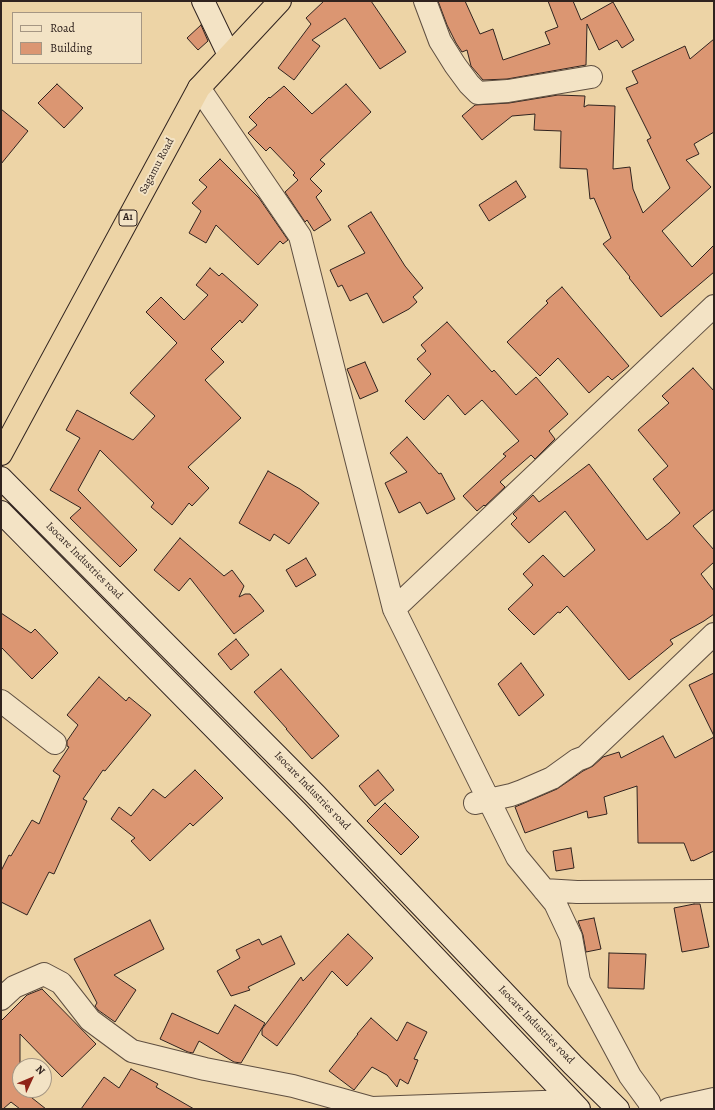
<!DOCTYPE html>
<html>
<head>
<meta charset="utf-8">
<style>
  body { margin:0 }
  #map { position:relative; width:715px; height:1110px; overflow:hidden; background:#edd4a6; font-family:Alegreya,serif }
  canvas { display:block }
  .frame { position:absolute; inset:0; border:2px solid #30231f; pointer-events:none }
  .legend { position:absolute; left:12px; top:12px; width:130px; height:52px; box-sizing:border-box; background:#f3e3c5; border:1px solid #a59683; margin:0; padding:5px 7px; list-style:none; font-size:12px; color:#30231f }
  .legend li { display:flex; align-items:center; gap:8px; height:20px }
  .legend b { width:20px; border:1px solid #a59683 }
  .north { position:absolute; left:12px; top:1058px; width:40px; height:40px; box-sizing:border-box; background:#f3e3c5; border:1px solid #a59683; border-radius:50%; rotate:46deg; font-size:11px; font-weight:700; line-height:16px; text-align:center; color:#30231f }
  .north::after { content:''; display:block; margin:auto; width:14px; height:18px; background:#8f2418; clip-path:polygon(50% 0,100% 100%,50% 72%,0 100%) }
</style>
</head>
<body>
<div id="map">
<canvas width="715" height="1110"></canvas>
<div class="frame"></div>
<ul class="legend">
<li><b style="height:5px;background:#f3e3c5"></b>Road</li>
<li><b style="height:11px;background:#db9672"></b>Building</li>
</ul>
<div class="north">N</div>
</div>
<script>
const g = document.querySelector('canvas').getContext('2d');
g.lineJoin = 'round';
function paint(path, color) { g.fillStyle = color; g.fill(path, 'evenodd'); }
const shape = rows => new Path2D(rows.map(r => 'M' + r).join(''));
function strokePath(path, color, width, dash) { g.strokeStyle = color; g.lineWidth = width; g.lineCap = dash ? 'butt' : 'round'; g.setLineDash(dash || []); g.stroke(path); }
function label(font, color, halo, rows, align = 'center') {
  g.font = font + ' Alegreya,serif'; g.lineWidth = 4; g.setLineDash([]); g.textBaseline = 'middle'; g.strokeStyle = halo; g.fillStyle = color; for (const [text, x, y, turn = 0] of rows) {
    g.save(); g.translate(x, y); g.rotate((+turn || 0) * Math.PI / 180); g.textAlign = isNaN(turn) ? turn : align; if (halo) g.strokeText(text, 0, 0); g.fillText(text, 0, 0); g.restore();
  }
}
const building = shape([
  [324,1,371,1,406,52,380,69,345,18,312,40,320,46,294,80,278,68,311,24,306,18,324,1],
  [438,1,465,1,480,34,493,29,503,60,550,44,545,32,558,27,548,1,573,1,581,20,613,2,634,40,622,48,617,40,599,50,587,24,586,65,507,79,483,80,471,66,467,50,462,52,456,43,447,25,438,1],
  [201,25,208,41,198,50,187,38,201,25],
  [714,39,714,132,694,144,699,154,686,160,711,187,662,231,692,267,714,245,714,272,661,317,629,278,630,277,603,244,611,238,594,198,590,199,587,169,560,168,561,131,534,130,535,114,512,116,482,140,462,116,475,105,509,103,558,95,585,96,584,107,588,105,615,106,613,169,630,167,633,189,643,213,670,188,647,140,651,138,626,88,638,83,632,71,685,46,690,59,714,39],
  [57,84,83,108,64,128,38,103,57,84],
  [346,84,371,112,320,160,325,164,310,179,322,191,316,197,331,220,314,231,307,220,305,222,285,192,298,180,293,175,295,173,270,147,266,151,248,133,257,125,249,117,269,97,270,98,284,86,312,114,346,84],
  [1,109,28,131,1,164,1,109],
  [220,159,259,198,288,240,283,244,280,241,258,265,216,225,206,243,189,233,201,211,192,203,207,187,199,180,220,159],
  [516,181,526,197,489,221,479,205,516,181],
  [371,212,405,266,423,288,413,297,417,302,409,309,383,323,367,293,350,301,342,285,338,287,330,270,365,253,348,226,371,212],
  [210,268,219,276,222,273,258,305,242,323,240,320,211,349,224,362,205,380,241,418,188,467,209,488,192,506,189,503,172,525,151,507,154,503,100,450,78,490,137,550,120,567,70,518,81,508,50,490,80,438,66,430,77,410,133,440,155,416,130,393,177,343,146,312,161,297,184,320,208,295,196,285,210,268],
  [562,287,629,366,612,380,608,376,589,393,558,358,540,376,507,342,548,303,546,301,562,287],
  [447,322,492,372,494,370,516,395,536,377,568,414,549,431,555,439,535,459,531,455,500,482,505,487,485,506,484,505,477,511,463,496,506,456,503,454,519,441,482,400,465,415,448,395,424,420,405,401,431,374,417,359,426,351,421,345,447,322],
  [365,362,378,391,360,399,347,369,365,362],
  [693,368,714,391,714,509,693,526,714,550,714,562,701,574,714,591,714,614,704,621,670,640,673,644,629,680,567,606,560,613,558,612,534,635,508,609,533,585,523,574,543,555,564,577,595,550,565,511,529,543,511,524,517,518,513,514,533,495,539,502,589,464,647,540,669,523,680,513,653,479,668,466,638,430,669,403,662,396,693,368],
  [407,437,439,474,441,473,455,499,427,514,420,502,399,513,385,483,407,472,390,453,407,437],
  [268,471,300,489,319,503,289,544,274,534,270,541,239,523,268,471],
  [180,538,224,576,232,570,244,586,239,597,245,594,250,594,264,611,234,634,190,578,179,591,154,570,180,538],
  [306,558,316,575,296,587,286,570,306,558],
  [1,613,31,633,35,629,58,653,32,679,1,647,1,613],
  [236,639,249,655,231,670,218,654,236,639],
  [521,663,544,695,519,716,498,684,521,663],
  [281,669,339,736,312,759,286,729,287,729,254,692,281,669],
  [714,673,714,736,689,685,714,673],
  [99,677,126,701,129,697,151,715,105,771,103,770,83,799,87,801,54,874,49,872,27,915,1,902,1,871,9,855,11,856,32,820,39,824,60,776,53,771,69,747,67,746,67,741,78,725,67,715,99,677],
  [663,736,675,758,714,737,714,851,693,861,693,860,691,861,684,843,638,843,637,786,604,797,607,814,588,818,587,811,525,833,515,807,557,789,583,771,593,766,603,757,619,752,621,758,663,736],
  [195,770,223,798,193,826,190,823,150,861,131,841,135,838,111,819,119,807,131,816,153,789,165,798,195,770],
  [378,770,394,790,375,806,359,786,378,770],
  [385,803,419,837,401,855,367,821,385,803],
  [571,848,574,868,556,871,553,851,571,848],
  [694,904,700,904,709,947,682,952,674,908,694,904],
  [594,918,601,949,586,952,583,935,578,921,594,918],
  [150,920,164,949,114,975,136,990,115,1022,98,1010,95,1006,97,1003,74,959,150,920],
  [348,934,373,958,347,986,332,971,277,1046,262,1035,262,1029,301,977,303,981,348,934],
  [281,936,295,964,248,987,250,990,231,996,217,971,240,958,236,950,259,939,262,945,281,936],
  [609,953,646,954,644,989,608,988,609,953],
  [42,989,96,1044,62,1077,20,1034,20,1090,22,1090,46,1109,20,1109,11,1102,3,1109,1,1109,1,1021,27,995,42,989],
  [235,1005,265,1023,241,1063,234,1062,199,1041,193,1053,188,1052,160,1039,172,1013,218,1034,235,1005],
  [371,1018,397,1041,407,1022,427,1032,414,1059,418,1060,408,1084,400,1079,397,1087,387,1075,372,1067,354,1090,329,1071,358,1034,357,1034,371,1018],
  [131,1069,158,1084,156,1087,194,1109,81,1109,104,1077,119,1088,131,1069]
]);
paint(building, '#db9672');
strokePath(building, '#30231f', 1);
const street = shape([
  [425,1,440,41,455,65,469,84,478,93,508,91,591,77],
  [199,88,300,236,394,609,517,857,555,903,571,937,579,981,630,1076,649,1102,651,1109],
  [394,609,714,306],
  [1,701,55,743],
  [475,803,511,795,522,791,552,778,577,760,585,757,644,701,714,634],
  [544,890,577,892,714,891],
  [1,999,14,987,44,974,61,983,90,1020,132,1051,205,1069,293,1086,372,1108,571,1101],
  [669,1109,714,1099]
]);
const secondary = shape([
  [203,1,229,55],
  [1,478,316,795,573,1065,618,1109],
  [1,512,298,813,579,1109]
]);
const highway = shape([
  [1,454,199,88,280,1]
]);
strokePath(street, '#5f4f41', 24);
strokePath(secondary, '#30231f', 24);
strokePath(highway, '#30231f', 24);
strokePath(street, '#f3e3c5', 22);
strokePath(secondary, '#f3e3c5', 22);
strokePath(highway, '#edd4a6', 22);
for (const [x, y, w] of [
  [128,218,18]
]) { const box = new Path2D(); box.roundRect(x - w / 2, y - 8, w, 16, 3); g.fillStyle = '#f3e3c5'; g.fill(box); strokePath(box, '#30231f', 1); }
label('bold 10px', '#30231f', null, [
  ["A1",128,218]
]);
label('11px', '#30231f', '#f3e3c5', [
  ["Sagamu Road",157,166,-62],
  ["Isocare Industries road",84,561,45],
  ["Isocare Industries road",312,791,46],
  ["Isocare Industries road",536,1025,46]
]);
</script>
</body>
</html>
